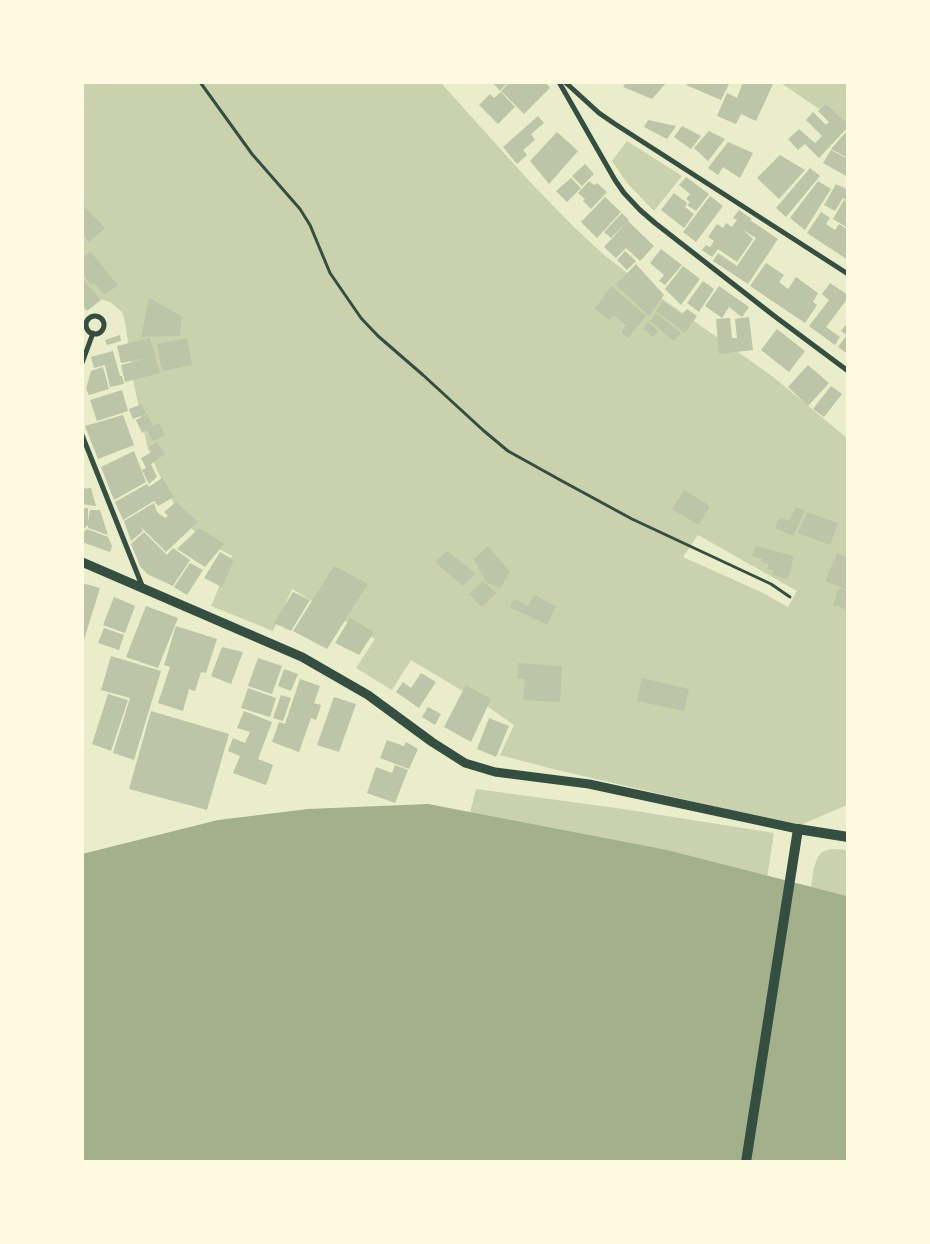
<!DOCTYPE html>
<html>
<head>
<meta charset="utf-8">
<style>
  body { margin:0 }
  #map { position:relative; width:930px; height:1244px; overflow:hidden; background:#e9edc9; font-family:"Sofia Sans Condensed",sans-serif }
  canvas { display:block }
  .frame { position:absolute; inset:0; border:84px solid #fefae0; pointer-events:none }
</style>
</head>
<body>
<div id="map">
<canvas width="930" height="1244"></canvas>
<div class="frame"></div>
</div>
<script>
const g = document.querySelector('canvas').getContext('2d');
g.lineJoin = 'round';
function paint(path, color) { g.fillStyle = color; g.fill(path, 'evenodd'); }
const shape = rows => new Path2D(rows.map(r => 'M' + r).join(''));
function strokePath(path, color, width, dash) { g.strokeStyle = color; g.lineWidth = width; g.lineCap = dash ? 'butt' : 'round'; g.setLineDash(dash || []); g.stroke(path); }
paint(shape([
  [83,83,441,83,531,183,573,226,604,255,647,288,772,376,847,438,847,805,798,826,553,769,500,755,514,725,481,702,411,660,392,690,356,668,375,639,292,589,273,631,211,606,232,556,209,543,188,526,176,508,158,472,148,449,134,385,125,321,122,312,110,302,83,294],
  [698,535,797,591,788,607,761,592,683,557],
  [781,83,847,83,847,128],
  [627,141,682,176,654,211,628,184,612,161],
  [476,789,623,809,774,833,765,891,463,840],
  [831,849,847,850,847,896,811,887,814,867,818,857,822,852]
]), '#cad2ad');
paint(shape([
  [428,804,667,850,847,896,847,1161,83,1161,82,854,218,820,308,809]
]), '#a3b18a');
paint(shape([
  [492,82,508,82,500,91],
  [510,82,545,82,550,88,524,114,501,91],
  [627,82,667,82,652,99,623,87],
  [689,82,730,82,721,100,686,85],
  [743,82,774,82,756,121,741,114,736,124,717,116,727,93,737,98],
  [501,92,515,107,498,124,479,105,490,94,494,98],
  [826,104,848,124,848,127,819,158,805,144,798,150,788,139,799,129,815,143,822,136,806,120,813,112,826,125,829,122,818,111],
  [538,116,544,123,531,134,535,140,523,150,527,155,517,164,503,147],
  [648,120,676,126,667,139,644,127],
  [682,126,701,136,691,149,674,137],
  [709,131,725,139,708,161,694,148],
  [557,132,578,151,549,184,530,161],
  [845,133,848,134,848,158,831,149],
  [728,142,753,153,740,178,723,167,718,175,708,168],
  [831,150,848,159,848,177,823,163],
  [780,155,805,170,779,199,757,178],
  [585,164,594,174,582,186,572,176],
  [810,168,820,176,786,217,776,208],
  [686,177,709,194,696,211,687,205,690,202,686,199,690,194,679,185],
  [571,178,581,188,567,202,556,191],
  [589,181,594,185,597,183,607,192,591,209,583,201,585,199,578,193],
  [818,181,831,189,805,230,790,218],
  [836,184,848,190,848,201,843,198,835,211,824,205],
  [674,193,687,203,685,207,694,214,684,228,661,210],
  [710,196,723,206,696,242,683,232],
  [605,197,621,212,597,238,581,222],
  [844,200,848,202,848,228,833,219],
  [82,204,105,228,89,242,82,234],
  [739,210,752,219,750,220,778,239,748,284,713,261,718,253,737,266,756,238,743,230,753,239,737,262,718,249,712,257,702,250,706,245,710,247,714,241,708,237,717,224,723,228,726,223,732,227,737,220,733,218],
  [821,212,830,218,826,224,835,230,839,224,848,230,848,260,807,233],
  [622,213,629,220,611,238,604,232],
  [628,221,654,246,640,261,626,248,616,258,604,247],
  [661,249,682,265,665,285,659,281,664,275,650,263],
  [625,251,636,261,627,270,617,260],
  [91,252,118,286,104,294,94,283,91,285,82,274,82,258],
  [766,263,784,275,779,282,788,289,796,277,818,293,813,302,817,305,805,323,750,286],
  [636,264,664,295,649,316,616,285],
  [683,266,700,279,681,305,665,289],
  [82,278,101,300,87,311,82,305],
  [703,281,714,289,699,312,687,303],
  [830,283,848,295,848,298,826,327,840,337,835,345,809,326,829,300,822,294],
  [611,286,646,316,628,338,621,332,626,325,613,315,609,320,595,309],
  [719,286,749,307,742,317,729,307,722,318,705,306],
  [149,298,182,316,180,336,141,337],
  [663,301,682,314,687,309,697,316,685,333,656,311],
  [656,313,681,333,674,341,650,321],
  [749,317,753,350,719,354,716,319,730,318,732,338,737,338,735,319],
  [648,322,658,331,653,337,643,328],
  [848,322,848,354,838,347,847,335,841,331],
  [777,329,805,351,789,372,761,350],
  [120,335,121,341,107,345,105,340],
  [150,338,160,373,125,382,121,365,152,357,121,363,117,346],
  [187,338,192,365,162,371,157,344],
  [113,351,120,376,122,376,124,384,110,387,105,365,94,368,91,357],
  [808,365,829,383,808,406,788,387],
  [103,367,109,389,89,395,86,389,91,371],
  [831,386,842,394,824,417,813,409],
  [122,390,128,411,97,421,90,400],
  [142,404,146,414,133,419,129,409],
  [147,414,153,426,159,423,165,435,153,441,147,430,142,433,136,420],
  [123,415,134,445,98,459,85,426],
  [157,442,165,454,151,464,157,477,149,484,142,470,146,468,141,458,152,452,149,447],
  [134,451,146,482,114,500,101,467],
  [162,478,174,497,158,506,154,501,123,520,115,502,147,484,149,487],
  [91,488,96,506,82,504,82,489],
  [684,490,710,506,699,525,672,509],
  [176,502,198,522,166,552,140,526,143,531,131,541,124,521,154,503,157,512,165,518,168,516,164,512],
  [796,507,805,511,793,536,775,528,780,517,789,521],
  [82,508,88,508,88,522,90,510,100,510,108,535,88,528,88,525,82,530],
  [807,512,838,523,830,545,798,533],
  [199,528,224,544,205,567,177,549],
  [87,529,108,537,112,546,110,552,82,542,82,534],
  [144,532,167,555,173,548,190,560,173,586,147,574,140,566,131,544],
  [488,546,510,572,500,588,486,582,474,559],
  [756,546,794,556,788,579,772,575,773,570,767,569,769,564,761,562,762,559,752,556],
  [447,551,475,573,463,586,435,562],
  [220,552,234,560,222,587,204,578],
  [837,553,848,558,848,590,825,581],
  [190,563,203,570,187,595,174,587],
  [334,566,368,584,327,649,293,631],
  [483,581,496,593,482,607,469,594],
  [82,583,100,588,83,643,82,643],
  [839,588,848,591,848,610,833,605],
  [293,592,310,600,291,631,274,623],
  [534,595,556,606,547,625,510,607,514,599,528,606],
  [114,597,135,606,125,633,103,625],
  [146,606,178,618,158,668,126,657],
  [350,618,374,632,359,655,335,643],
  [176,626,217,639,206,673,201,672,195,691,189,689,183,711,158,703,170,667,164,665],
  [104,628,124,635,119,650,98,643],
  [222,647,243,652,231,684,211,676],
  [111,656,161,671,134,760,113,753,130,698,101,690],
  [258,658,282,666,272,694,248,686],
  [518,663,562,666,560,702,523,700,525,679,517,679],
  [284,669,298,674,291,691,278,686],
  [421,673,436,682,419,708,396,692,403,682,411,688],
  [642,678,689,689,684,711,637,701],
  [300,679,320,686,314,703,321,705,316,720,311,718,299,752,272,742,279,722,285,724],
  [466,685,491,699,471,742,444,727],
  [248,688,276,698,270,717,241,708],
  [108,694,128,700,111,751,92,744],
  [281,695,291,698,283,721,273,718],
  [334,697,356,704,339,752,317,745],
  [428,707,441,714,435,725,422,717],
  [151,711,229,734,207,810,129,789],
  [244,711,272,722,258,759,273,765,266,785,233,773,240,756,228,751,233,738,245,743,250,732,237,728],
  [489,718,509,726,496,757,477,749],
  [387,740,404,746,406,742,418,749,409,769,380,758],
  [395,765,408,770,395,803,367,793,376,767,392,773]
]), '#bcc5a7');
strokePath(shape([
  [200,82,252,154,300,209,310,225,330,273,361,318,378,336,423,375,484,431,508,451,562,481,632,519,771,584,790,597]
]), '#344e41', 3);
strokePath(shape([
  [559,82,615,180,624,193,640,210,655,223,773,315,848,371],
  [565,82,599,113,615,124,848,274],
  '86 325a9 9 0 1 1 18 0a9 9 0 1 1-18 0Z',
  [82,363,93,333],
  [82,435,143,588]
]), '#344e41', 5);
strokePath(shape([
  [82,562,302,657,368,695,432,742,465,763,495,772,589,784,798,829]
]), '#344e41', 9);
strokePath(shape([
  [746,1162,798,829,848,837]
]), '#344e41', 10);
</script>
</body>
</html>
